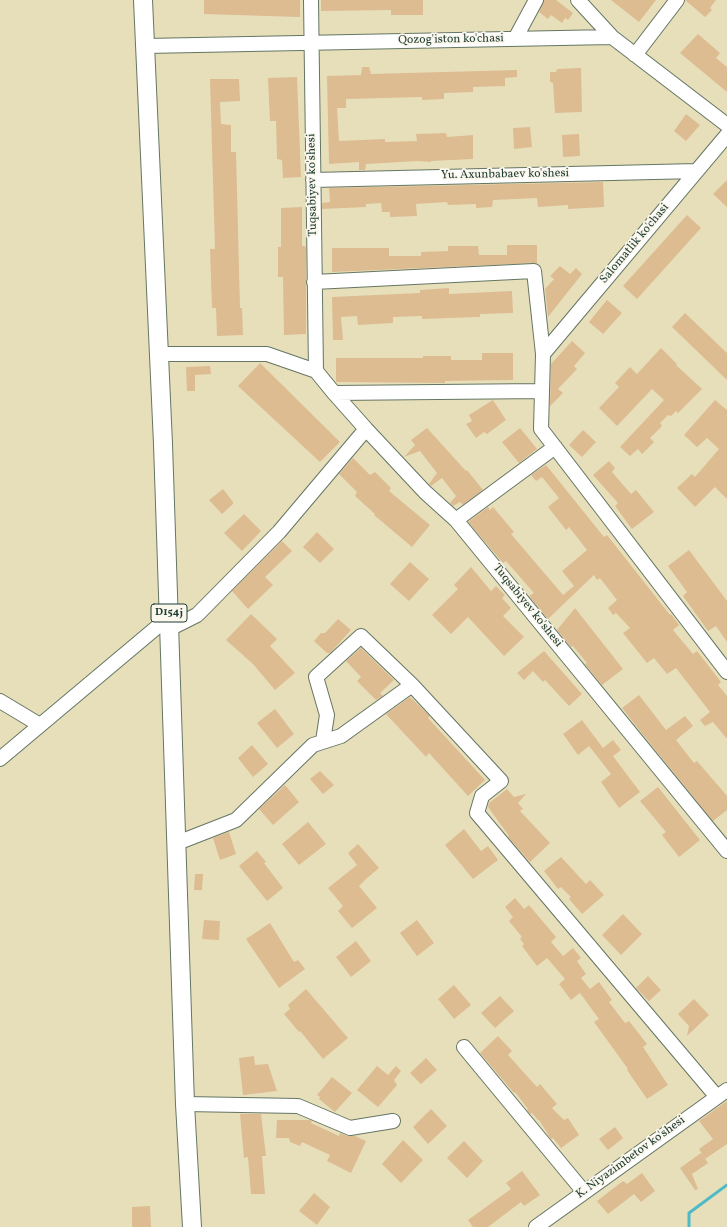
<!DOCTYPE html>
<html>
<head>
<meta charset="utf-8">
<style>
  body { margin:0 }
  canvas { display:block; background:#e7dfba }
</style>
</head>
<body>
<canvas width="727" height="1227"></canvas>
<script>
const g = document.querySelector('canvas').getContext('2d');
g.lineJoin = 'round';
const shape = rows => new Path2D(rows.map(r => 'M' + r).join(''));
function strokePath(path, color, width, dash) { g.strokeStyle = color; g.lineWidth = width; g.lineCap = dash ? 'butt' : 'round'; g.setLineDash(dash || []); g.stroke(path); }
function paint(path, color) { g.fillStyle = color; g.fill(path, 'evenodd'); }
function label(font, color, halo, rows, align = 'center') {
  g.font = font + ' Vollkorn,serif'; g.lineWidth = 3.5; g.setLineDash([]); g.textBaseline = 'middle'; g.strokeStyle = halo; g.fillStyle = color; for (const [text, x, y, turn = 0] of rows) {
    g.save(); g.translate(x, y); g.rotate((+turn || 0) * Math.PI / 180); g.textAlign = isNaN(turn) ? turn : align; if (halo) g.strokeText(text, 0, 0); g.fillText(text, 0, 0); g.restore();
  }
}
strokePath(shape([
  [689,1227,689,1213,727,1185]
]), '#4dbac5', 3);
paint(shape([
  [204,0,300,0,300,17,204,14],
  [321,0,423,0,423,15,391,15,391,10,321,11],
  [544,0,556,0,573,13,568,20,565,18,562,23,551,15,548,19,539,12],
  [611,0,656,0,639,22],
  [685,0,716,0,710,8,712,10,705,17],
  [698,34,720,53,716,58,727,67,727,92,680,53],
  [362,67,369,67,371,74,517,70,517,77,505,78,505,86,473,87,473,92,444,93,444,99,422,100,422,97,346,99,346,108,337,108,339,141,385,139,385,142,417,141,416,134,446,133,447,137,473,135,473,159,431,161,431,162,418,161,366,164,365,170,359,170,359,162,329,164,327,76,361,75],
  [581,68,582,112,555,113,553,83,550,82,550,72,556,72,557,69],
  [297,77,301,177,283,178,282,160,277,159,276,121,270,121,268,78],
  [210,79,239,79,240,101,220,102,221,124,231,125,231,152,236,152,240,308,242,308,243,335,217,336,216,308,212,308,210,249,215,249],
  [686,114,700,125,686,141,674,131],
  [530,127,532,147,514,149,513,128],
  [579,134,580,156,563,157,562,135],
  [727,180,727,207,713,194],
  [603,182,604,207,568,209,568,205,538,207,537,198,493,200,492,207,476,208,476,204,448,205,447,202,416,204,417,216,390,217,390,212,382,212,381,203,366,204,366,207,322,209,322,203,330,202,329,188],
  [302,207,302,246,305,246,306,248,306,334,284,335,283,277,278,277,278,247,281,247,281,208],
  [687,215,701,228,637,299,623,286],
  [507,245,537,245,537,263,332,272,332,248,389,248,389,256,421,256,421,252,448,251,448,246,478,246,479,255,507,255],
  [560,266,570,274,576,268,582,274,548,317,545,289,554,279,550,276],
  [449,288,449,294,512,291,513,313,480,314,480,317,449,318,422,319,422,316,393,317,393,323,358,325,357,316,341,317,343,340,333,340,332,297,420,293,420,290],
  [607,300,622,313,603,334,589,322],
  [685,313,727,353,727,380,672,327],
  [572,341,585,353,574,366,577,369,558,389,563,393,550,406,551,364],
  [661,348,677,364,676,365,702,389,678,413,676,411,671,416,668,415,660,423,662,426,650,438,654,442,642,454,638,449,630,456,620,447,664,400,652,389,617,426,599,408,619,387,615,383,630,367,637,374],
  [482,353,513,353,513,380,445,381,445,383,336,382,336,358,423,358,423,356,451,356,451,360,482,360],
  [260,363,340,442,320,462,238,386],
  [210,366,211,374,195,375,195,391,187,391,186,367],
  [493,400,506,420,487,434,484,432,476,438,466,424,472,421,469,415],
  [715,400,727,410,727,499,715,487,695,507,677,488,692,474,695,477,719,449,707,438,697,447,684,435],
  [427,428,466,471,467,470,483,490,463,505,460,502,453,506,450,503,456,496,442,478,431,486,429,484,437,473,420,451,404,457,415,445,411,440],
  [520,428,537,449,519,463,502,442],
  [583,430,596,442,582,457,569,445],
  [353,458,370,475,375,472,391,488,389,491,430,525,412,547,374,515,375,514,355,496,357,492,339,474],
  [609,461,615,468,612,472,631,494,636,490,654,512,632,529,615,506,618,503,593,475],
  [546,465,604,537,607,535,670,615,671,614,679,625,673,630,693,654,697,651,721,682,718,685,727,696,727,739,713,722,705,726,700,720,710,712,676,668,667,674,654,658,647,663,623,633,630,628,616,613,613,615,608,608,617,600,600,578,597,580,594,575,548,619,529,596,534,593,506,561,503,563,468,522,488,507,490,510,493,507,514,532,511,534,563,595,574,586,562,571,587,550,569,527,566,530,548,507,559,498,542,477,536,481,531,475],
  [223,489,233,502,233,504,222,514,209,500],
  [244,514,261,531,242,551,224,533],
  [317,532,334,549,320,563,303,547],
  [282,541,292,551,265,577,273,585,248,609,232,591],
  [689,550,727,601,727,642,716,626,708,631,683,596,687,592,668,566],
  [410,562,429,579,409,601,390,584],
  [471,567,491,591,496,586,505,595,502,598,511,608,503,616,524,637,504,656,468,617,451,634,432,615,458,589,454,585],
  [575,608,623,669,602,685,585,664,587,663,573,646,571,647,557,630],
  [251,614,277,639,270,646,295,673,275,690,253,664,226,640],
  [338,619,351,630,333,650,330,653,327,653,314,641,321,633,325,633],
  [361,648,394,680,380,693,383,696,376,700,357,681,361,677,346,661],
  [544,651,582,694,569,706,545,680,543,682,533,671,524,680,517,673],
  [639,695,666,730,685,716,693,726,676,740,694,763,697,761,727,796,727,810,713,821,640,731,622,708],
  [410,697,430,716,428,718,485,780,468,796,429,753,426,757,386,714],
  [275,709,294,734,277,748,257,723],
  [582,720,603,748,613,740,621,750,613,756,640,792,619,808,601,782,611,774,589,746,578,755,563,734],
  [252,745,268,764,253,777,238,758],
  [320,771,334,785,323,794,310,779],
  [285,785,299,802,273,825,259,809],
  [658,787,700,840,679,857,662,835,666,832,640,801],
  [507,789,514,797,526,794,518,803,523,809,520,811,550,843,530,862,508,837,509,836,488,807,489,803],
  [308,822,326,844,299,865,282,844],
  [464,829,481,851,488,846,498,860,473,879,445,845],
  [229,832,236,854,220,860,213,838],
  [358,844,379,868,366,879,359,886,377,908,352,928,338,911,343,906,328,888,357,865,348,853],
  [257,851,266,862,264,863,283,888,267,901,239,866],
  [561,857,586,884,590,880,604,895,582,914,569,899,571,897,561,887,558,889,544,871],
  [195,874,203,874,202,890,194,890],
  [515,898,524,909,529,905,556,937,551,942,563,956,573,948,581,958,577,961,586,974,581,978,590,989,599,982,612,1000,609,1002,625,1023,629,1021,647,1044,643,1047,668,1085,647,1099,627,1070,628,1069,594,1022,599,1019,580,993,571,1000,559,984,565,979,547,958,537,966,522,946,524,944,520,939,522,937,509,921,513,917,505,907],
  [623,914,642,934,621,955,602,935],
  [204,920,220,921,219,940,202,939],
  [417,920,434,943,417,956,400,933],
  [270,923,294,962,298,960,305,969,279,988,246,939],
  [356,941,371,961,351,977,336,957],
  [648,976,661,990,649,1001,636,988],
  [454,985,471,1005,454,1019,438,999],
  [306,989,348,1038,323,1059,300,1031,299,1032,284,1014,290,1009,288,1005],
  [500,996,514,1011,495,1028,481,1013],
  [694,999,709,1015,687,1036,689,1026,678,1014],
  [498,1036,512,1051,508,1055,537,1087,540,1084,557,1104,552,1108,564,1120,568,1118,579,1135,561,1148,553,1138,551,1139,548,1135,548,1134,539,1120,538,1120,532,1113,530,1114,527,1110,528,1109,515,1092,514,1093,480,1053],
  [254,1056,255,1065,268,1064,277,1091,243,1095,239,1058],
  [426,1058,437,1070,421,1084,410,1073],
  [377,1066,388,1075,396,1066,401,1071,394,1080,397,1085,378,1107,357,1090],
  [332,1077,352,1093,335,1112,319,1099,320,1097,317,1095],
  [727,1101,727,1144,705,1159,699,1149,713,1139,699,1121],
  [431,1109,447,1126,428,1144,413,1127],
  [240,1114,261,1114,266,1156,262,1156,265,1194,251,1194,248,1157,244,1158],
  [277,1120,310,1120,312,1121,311,1123,339,1136,340,1133,347,1136,355,1136,366,1141,351,1173,327,1161,330,1155,302,1142,300,1146,290,1142,289,1138,276,1138],
  [615,1127,623,1138,608,1150,599,1139],
  [403,1140,423,1160,401,1183,382,1164],
  [464,1141,483,1161,467,1178,447,1158],
  [701,1153,708,1163,692,1174,698,1189,695,1190,680,1168],
  [522,1171,540,1195,524,1206,521,1202,488,1227,473,1227,468,1220,511,1189,506,1183],
  [642,1173,655,1191,641,1202,634,1194,608,1214,597,1201,623,1181,627,1184],
  [314,1193,330,1207,317,1225,299,1211],
  [150,1206,151,1227,132,1227,132,1207]
]), '#ddbc92');
const minor = shape([
  [311,0,316,371],
  [578,0,612,37],
  [515,39,536,0],
  [145,46,612,37,727,125],
  [635,55,677,0],
  [313,180,697,171],
  [314,282,534,271,543,354,541,429,727,672],
  [159,354,267,354,316,371,334,393,366,429,425,492,456,520,727,851],
  [543,354,727,135],
  [334,393,542,391],
  [456,520,555,447],
  [169,629,197,615,279,532,366,429],
  [0,701,40,725],
  [323,741,327,715,316,677,361,636,412,685,501,781,482,796,477,813,717,1097],
  [0,759,169,617],
  [177,843,236,820,313,745,341,736,412,685],
  [464,1047,584,1192],
  [185,1104,298,1106,350,1128,393,1121],
  [536,1227,727,1090]
]);
const major = shape([
  [143,0,163,444,185,1104,192,1227]
]);
strokePath(minor, '#657663', 16);
strokePath(major, '#657663', 20);
strokePath(minor, '#fff', 14);
strokePath(major, '#fff', 18);
for (const [x, y, w] of [
  [169,613,36]
]) { const box = new Path2D(); box.roundRect(x - w / 2, y - 9, w, 18, 3); g.fillStyle = '#fbf7ec'; g.fill(box); strokePath(box, '#1f3d34', 1); }
label('bold 11px', '#1f3d34', null, [
  ["D154j",169,613]
]);
label('12px', '#1f3d34', '#fbf7ec', [
  ["Qozog'iston ko'chasi",451,40,-1],
  ["Yu. Axunbabaev ko'shesi",505,175,-1],
  ["Tuqsabiyev ko'shesi",313,185,-91],
  ["Salomatlik ko'chasi",635,244,-50],
  ["Tuqsabiyev ko'shesi",527,606,51],
  ["K. Niyazimbetov ko'shesi",631,1158,-36]
]);
</script>
</body>
</html>
